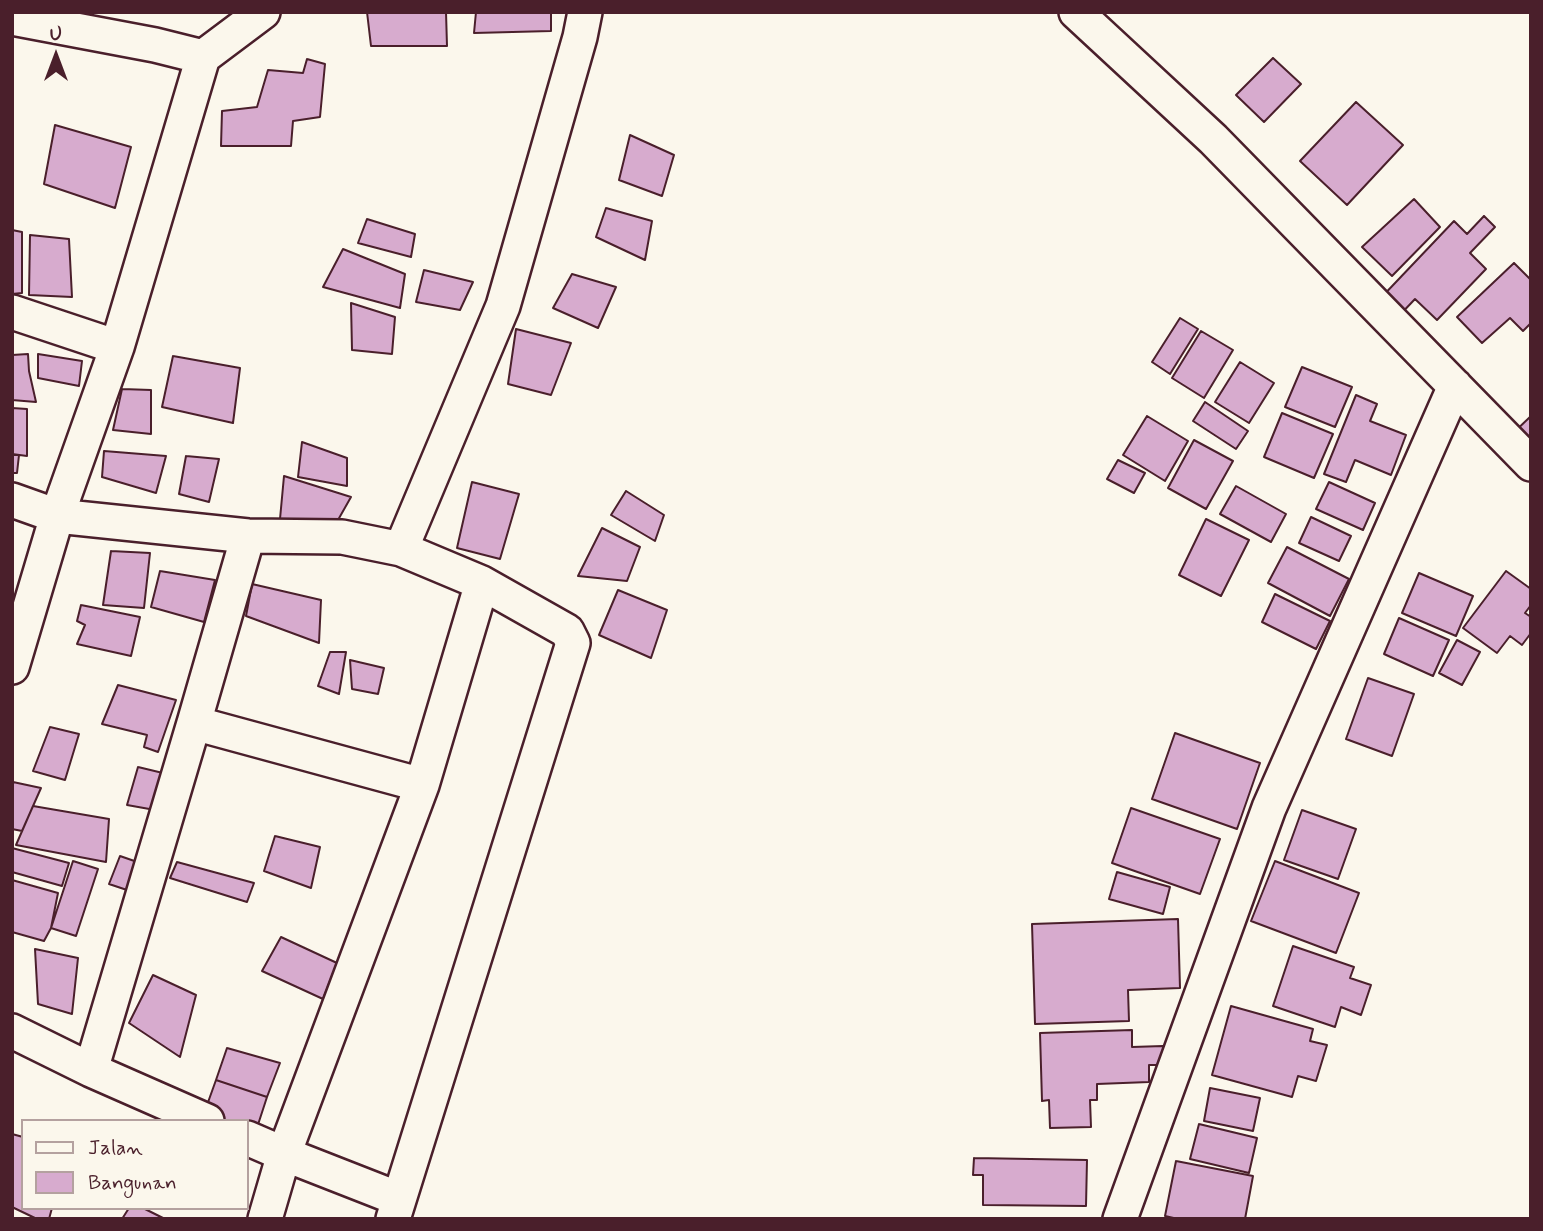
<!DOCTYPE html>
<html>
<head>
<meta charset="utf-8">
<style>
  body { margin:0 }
  #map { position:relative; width:1543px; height:1231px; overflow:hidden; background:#fbf7ec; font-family:Mynerve,sans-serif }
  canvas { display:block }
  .frame { position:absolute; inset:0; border:14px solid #4a1f2b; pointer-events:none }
  .legend { position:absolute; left:21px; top:1119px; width:228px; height:91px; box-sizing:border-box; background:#fbf7ec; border:2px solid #b4a19f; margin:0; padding:9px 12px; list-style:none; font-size:21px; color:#4a1f2b }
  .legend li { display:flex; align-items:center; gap:14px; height:35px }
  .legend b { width:35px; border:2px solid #b4a19f }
  .north { position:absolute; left:21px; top:21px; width:70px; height:70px; -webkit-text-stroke:5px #fbf7ec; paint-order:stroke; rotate:0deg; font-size:19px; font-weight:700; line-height:28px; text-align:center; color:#4a1f2b }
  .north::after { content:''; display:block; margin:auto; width:24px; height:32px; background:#4a1f2b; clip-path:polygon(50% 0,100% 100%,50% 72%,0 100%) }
</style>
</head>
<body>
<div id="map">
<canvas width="1543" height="1231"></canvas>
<div class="frame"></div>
<ul class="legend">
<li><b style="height:9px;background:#fbf7ec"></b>Jalan</li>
<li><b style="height:19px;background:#d7abce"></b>Bangunan</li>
</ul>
<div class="north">U</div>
</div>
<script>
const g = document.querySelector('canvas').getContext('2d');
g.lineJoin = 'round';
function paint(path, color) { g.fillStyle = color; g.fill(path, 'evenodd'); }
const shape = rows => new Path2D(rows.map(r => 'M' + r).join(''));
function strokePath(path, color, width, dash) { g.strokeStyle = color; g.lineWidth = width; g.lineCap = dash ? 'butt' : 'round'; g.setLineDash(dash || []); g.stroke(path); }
const building = shape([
  [367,12,446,12,447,46,371,46,367,12],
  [476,12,551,12,551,31,474,33,476,12],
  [1273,58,1301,84,1264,122,1236,95,1273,58],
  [307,59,325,64,320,117,293,121,291,146,221,146,222,111,257,107,268,70,303,73,307,59],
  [1356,102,1403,145,1347,205,1300,161,1356,102],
  [55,125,131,147,115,208,44,184,55,125],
  [630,135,674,155,662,196,619,180,630,135],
  [1414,199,1440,227,1392,276,1362,247,1414,199],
  [606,208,652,221,645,260,596,237,606,208],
  [1484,216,1495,227,1470,253,1486,269,1437,320,1415,299,1396,319,1377,302,1454,221,1467,234,1484,216],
  [367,219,415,234,411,257,358,243,367,219],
  [12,230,22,232,22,293,12,294,12,230],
  [30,235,69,239,72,297,29,295,30,235],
  [343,249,405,274,400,308,323,287,343,249],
  [1514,263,1531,280,1531,323,1523,331,1510,318,1482,343,1457,317,1514,263],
  [424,270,473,282,460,310,416,302,424,270],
  [572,274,616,287,598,328,553,308,572,274],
  [351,303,395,317,392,354,352,350,351,303],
  [1180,318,1198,329,1170,374,1152,362,1180,318],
  [516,329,571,343,551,395,508,384,516,329],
  [1201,331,1233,350,1204,398,1172,378,1201,331],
  [28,354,29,371,36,402,12,400,12,355,28,354],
  [38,354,82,361,79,386,38,378,38,354],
  [173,356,240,368,233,423,162,407,173,356],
  [1240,362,1274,383,1249,423,1215,402,1240,362],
  [1302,367,1352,387,1335,427,1285,407,1302,367],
  [122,389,151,390,151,434,113,430,122,389],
  [1356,395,1377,404,1370,421,1406,435,1391,475,1355,460,1346,482,1324,474,1356,395],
  [1205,402,1248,431,1236,449,1193,421,1205,402],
  [12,408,27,409,27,456,12,454,12,408],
  [1282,413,1333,434,1314,478,1264,457,1282,413],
  [1147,416,1188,441,1165,481,1123,455,1147,416],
  [1531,416,1531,458,1509,437,1531,416],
  [1194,440,1233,461,1206,509,1168,488,1194,440],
  [302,442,347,458,347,486,298,477,302,442],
  [104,451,166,456,156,493,102,477,104,451],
  [12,455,19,455,17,473,12,473,12,455],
  [186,456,219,459,209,502,179,494,186,456],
  [1118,460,1145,473,1134,493,1107,479,1118,460],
  [284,476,351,497,338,520,280,519,284,476],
  [472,482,519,494,500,559,457,548,472,482],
  [1329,482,1375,503,1363,530,1316,509,1329,482],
  [1236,486,1286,514,1271,542,1220,514,1236,486],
  [626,491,664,515,655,541,611,515,626,491],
  [1311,517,1351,536,1339,561,1299,543,1311,517],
  [1206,519,1249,540,1221,596,1179,575,1206,519],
  [602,528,640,547,627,581,578,576,602,528],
  [1287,547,1349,579,1330,616,1268,583,1287,547],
  [111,551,150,553,144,608,103,605,111,551],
  [160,571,215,580,204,622,151,607,160,571],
  [1506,571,1531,589,1531,605,1525,613,1531,617,1531,633,1522,645,1510,636,1497,653,1463,628,1506,571],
  [1419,573,1473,596,1456,636,1402,613,1419,573],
  [252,584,321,600,319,643,246,616,252,584],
  [618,590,667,610,651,658,599,635,618,590],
  [1275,594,1330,621,1316,649,1262,622,1275,594],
  [81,605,140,617,131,656,77,644,85,625,77,621,81,605],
  [1399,618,1449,640,1433,676,1384,654,1399,618],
  [1457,640,1480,652,1462,685,1439,673,1457,640],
  [330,652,346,652,339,694,318,686,330,652],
  [350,660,384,668,378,694,352,689,350,660],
  [1368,678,1414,694,1392,756,1346,739,1368,678],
  [118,685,176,700,158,752,144,747,147,735,102,724,118,685],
  [50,727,79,734,65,780,33,771,50,727],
  [1175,733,1260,763,1237,829,1152,799,1175,733],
  [138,767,167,774,155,810,127,805,138,767],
  [13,782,41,788,22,831,12,829,13,782],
  [33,806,109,819,106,862,16,845,33,806],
  [1131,808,1220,839,1200,894,1112,863,1131,808],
  [1302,810,1356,829,1338,879,1284,860,1302,810],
  [275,836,320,847,311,888,264,871,275,836],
  [12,848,69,863,62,886,12,872,12,848],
  [120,856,143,864,133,892,109,884,120,856],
  [73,861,98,869,76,936,51,928,73,861],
  [1275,861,1359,893,1336,953,1251,921,1275,861],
  [177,862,254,883,247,902,170,878,177,862],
  [1117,872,1170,887,1163,914,1109,899,1117,872],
  [12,880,58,893,51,928,44,941,12,932,12,880],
  [1178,919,1180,988,1128,990,1129,1021,1035,1024,1032,924,1178,919],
  [281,937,337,963,323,999,262,971,281,937],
  [1293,946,1354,967,1350,978,1371,985,1361,1015,1341,1007,1335,1027,1273,1006,1293,946],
  [35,949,78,958,72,1014,38,1004,35,949],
  [153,975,196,995,180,1057,129,1023,153,975],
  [1231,1006,1313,1029,1310,1041,1327,1045,1316,1081,1298,1076,1292,1097,1212,1075,1231,1006],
  [1132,1030,1132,1047,1163,1046,1164,1065,1149,1065,1149,1082,1097,1084,1097,1100,1090,1100,1091,1127,1050,1128,1049,1100,1042,1101,1040,1033,1132,1030],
  [227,1048,280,1063,267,1097,216,1080,227,1048],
  [216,1080,267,1097,253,1140,247,1138,247,1121,207,1121,202,1119,216,1080],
  [1210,1088,1260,1098,1253,1131,1204,1121,1210,1088],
  [1199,1124,1257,1138,1249,1173,1190,1159,1199,1124],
  [12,1134,23,1137,23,1208,52,1208,49,1219,37,1219,12,1207,12,1134],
  [974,1158,1087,1160,1086,1206,983,1205,983,1175,973,1175,974,1158],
  [1176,1161,1253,1176,1245,1219,1178,1219,1165,1216,1176,1161],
  [129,1208,143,1208,165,1219,122,1219,129,1208]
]);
paint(building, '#d7abce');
strokePath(building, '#4a1f2b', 2);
const minor = shape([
  [1076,12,1213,139,1531,464],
  [12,18,155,45,203,57,263,12],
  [12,312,117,347],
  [12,500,57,516,248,536,342,537,401,549,482,583,567,631,573,643,393,1219],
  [248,536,194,723,422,785],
  [401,549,503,306,580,37,585,12],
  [12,667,57,516,117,347,203,57],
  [12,1031,91,1070,207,1121],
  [91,1070,194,723],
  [247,1138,284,1154,399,1199],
  [265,1219,284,1154,422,785,482,583],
  [1120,1219,1269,808,1455,386]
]);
strokePath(minor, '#4a1f2b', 38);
strokePath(minor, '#fbf7ec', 33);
</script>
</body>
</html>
